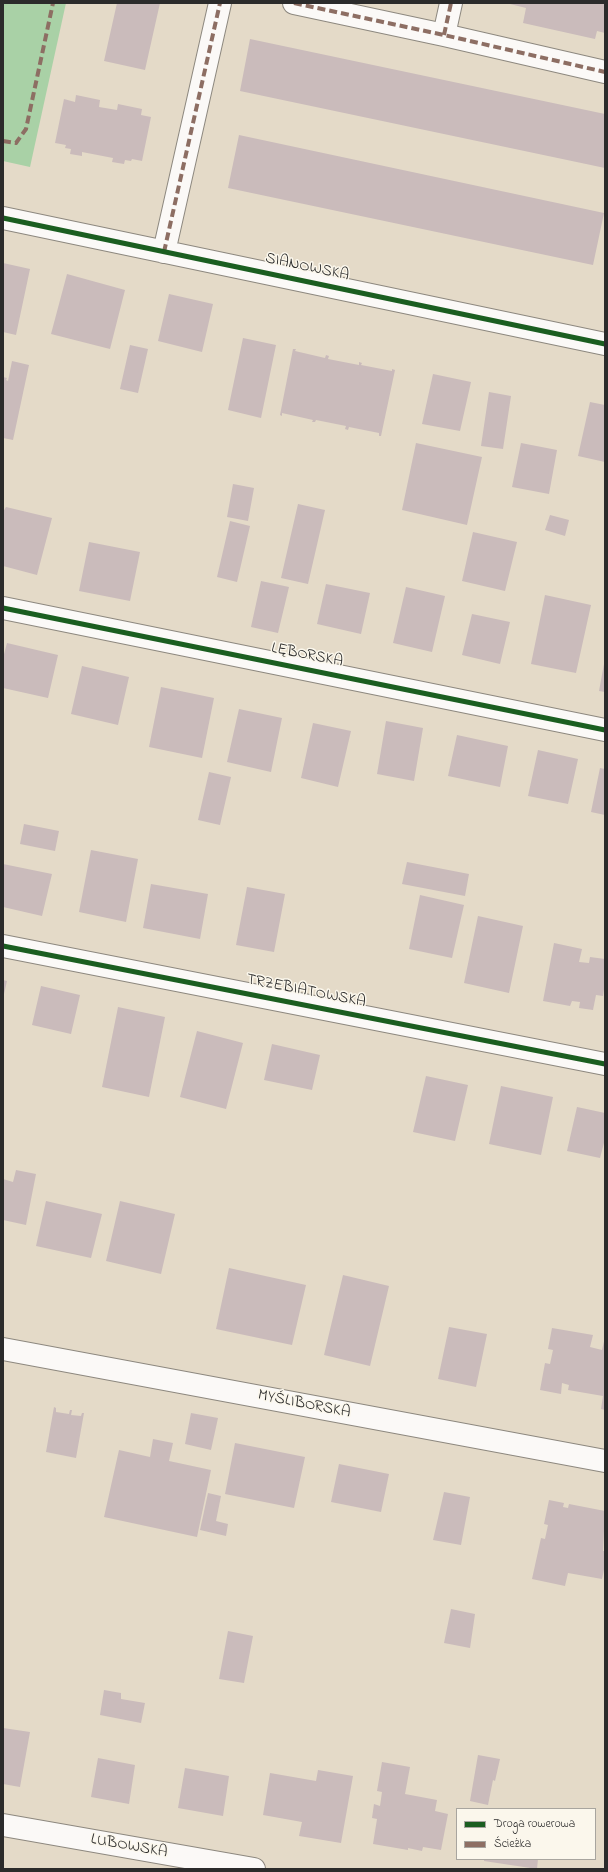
<!DOCTYPE html>
<html>
<head>
<meta charset="utf-8">
<style>
  body { margin:0 }
  #map { position:relative; width:608px; height:1872px; overflow:hidden; background:#e4dac8; font-family:"Indie Flower",sans-serif }
  canvas { display:block }
  .frame { position:absolute; inset:0; border:4px solid #2b2b2b; pointer-events:none }
  .legend { position:absolute; left:456px; top:1808px; width:140px; height:52px; box-sizing:border-box; background:#fbf7ec; border:1px solid #a8a59f; margin:0; padding:5px 7px; list-style:none; font-size:12px; color:#2b2b2b }
  .legend li { display:flex; align-items:center; gap:8px; height:20px }
  .legend b { width:20px; border:1px solid #a8a59f }
</style>
</head>
<body>
<div id="map">
<canvas width="608" height="1872"></canvas>
<div class="frame"></div>
<ul class="legend">
<li><b style="height:5px;background:#1b5e20"></b>Droga rowerowa</li>
<li><b style="height:5px;background:#8d6e63"></b>Ścieżka</li>
</ul>
</div>
<script>
const g = document.querySelector('canvas').getContext('2d');
g.lineJoin = 'round';
function paint(path, color) { g.fillStyle = color; g.fill(path, 'evenodd'); }
const shape = rows => new Path2D(rows.map(r => 'M' + r).join(''));
function strokePath(path, color, width, dash) { g.strokeStyle = color; g.lineWidth = width; g.lineCap = dash ? 'butt' : 'round'; g.setLineDash(dash || []); g.stroke(path); }
function label(font, color, halo, rows, align = 'center') {
  g.font = font + ' "Indie Flower",sans-serif'; g.lineWidth = 3; g.setLineDash([]); g.textBaseline = 'middle'; g.strokeStyle = halo; g.fillStyle = color; for (const [text, x, y, turn = 0] of rows) {
    g.save(); g.translate(x, y); g.rotate((+turn || 0) * Math.PI / 180); g.textAlign = isNaN(turn) ? turn : align; if (halo) g.strokeText(text, 0, 0); g.fillText(text, 0, 0); g.restore();
  }
}
paint(shape([
  [3,3,66,3,30,167,3,161]
]), '#a9d1a6');
paint(shape([
  [117,3,160,3,145,70,104,61],
  [506,3,605,3,605,33,597,31,595,39,523,23,526,8],
  [250,39,605,114,605,168,240,91],
  [76,95,100,100,99,107,117,110,118,104,142,109,141,115,151,117,142,161,132,159,131,161,125,160,124,164,112,162,113,158,82,152,82,156,70,154,71,149,65,148,66,145,55,143,64,99,75,102],
  [239,135,604,213,593,265,228,188],
  [3,263,30,269,16,335,3,332],
  [67,274,125,290,110,349,51,334],
  [169,294,213,304,202,352,158,341],
  [243,338,276,345,261,418,228,410],
  [130,345,148,349,138,393,120,389],
  [293,349,296,349,295,351,325,358,326,355,329,356,328,359,359,365,359,362,362,363,361,365,392,371,392,369,395,370,381,436,379,436,379,433,349,427,348,430,345,429,346,426,316,420,315,422,312,422,313,420,282,413,282,416,280,415],
  [12,361,29,365,13,440,3,438,3,377,7,378,6,380,8,381],
  [433,374,471,382,460,431,422,424],
  [489,392,511,396,503,449,481,446],
  [590,402,605,405,605,462,578,456],
  [416,443,482,457,467,525,402,510],
  [521,443,557,450,549,494,512,487],
  [233,484,254,488,248,521,227,517],
  [298,504,325,510,308,584,281,578],
  [6,507,52,518,37,575,3,566,3,512],
  [550,515,569,520,565,536,545,530],
  [230,521,250,526,237,582,217,577],
  [473,532,517,542,505,591,462,581],
  [89,542,140,552,130,601,79,591],
  [261,581,289,587,278,633,251,627],
  [326,584,370,593,361,634,317,624],
  [406,587,445,596,432,652,393,643],
  [545,595,591,605,576,673,531,664],
  [472,614,510,622,500,664,462,655],
  [7,643,58,655,48,698,3,688,3,658],
  [604,664,605,664,605,692,599,691],
  [82,666,129,677,118,725,71,714],
  [161,687,214,698,202,758,149,747],
  [239,709,282,718,271,772,227,762],
  [386,721,423,728,414,781,377,774],
  [313,723,351,731,338,787,301,778],
  [457,735,508,746,500,787,448,776],
  [538,750,578,759,568,804,528,796],
  [600,768,605,769,605,815,591,812],
  [209,772,231,777,220,825,198,820],
  [24,824,59,831,55,851,20,844],
  [91,850,138,859,126,922,79,912],
  [407,862,469,874,465,896,402,884],
  [3,864,52,874,42,916,3,907],
  [151,884,208,894,200,939,143,928],
  [247,887,285,894,274,952,236,945],
  [420,895,464,905,452,958,409,949],
  [478,916,523,926,509,993,464,983],
  [554,943,582,949,579,962,589,963,590,957,605,959,605,982,603,996,596,995,593,1010,579,1008,580,1002,572,1001,570,1006,543,1001],
  [3,980,7,981,4,994,3,993],
  [41,986,80,995,71,1034,32,1025],
  [118,1007,165,1017,149,1097,102,1087],
  [197,1031,243,1043,226,1109,180,1097],
  [272,1044,320,1055,312,1090,264,1080],
  [426,1076,468,1085,455,1141,413,1132],
  [501,1086,553,1097,541,1155,489,1144],
  [577,1107,605,1113,605,1139,600,1158,567,1151],
  [16,1170,36,1174,26,1225,3,1220,3,1179,13,1182],
  [46,1201,102,1214,91,1258,36,1246],
  [120,1201,175,1214,161,1274,106,1261],
  [229,1268,306,1285,292,1345,216,1329],
  [343,1275,389,1286,370,1366,324,1355],
  [449,1327,487,1334,476,1387,438,1379],
  [552,1328,593,1335,590,1347,602,1350,605,1337,605,1410,601,1409,603,1396,568,1390,569,1385,562,1383,561,1394,540,1390,545,1363,550,1364,553,1350,548,1349],
  [54,1407,56,1408,56,1412,69,1414,70,1410,72,1410,71,1415,81,1416,82,1413,84,1413,76,1458,46,1452],
  [191,1413,218,1418,211,1450,185,1444],
  [153,1439,173,1443,169,1461,211,1470,197,1537,104,1517,119,1450,150,1457],
  [235,1443,305,1457,294,1508,225,1494],
  [339,1464,389,1474,381,1512,331,1502],
  [444,1492,470,1497,461,1545,433,1540],
  [208,1493,221,1496,216,1521,228,1524,226,1536,200,1530],
  [549,1500,564,1503,563,1507,568,1508,569,1504,605,1511,603,1551,605,1551,605,1565,602,1579,568,1573,565,1586,532,1579,541,1538,545,1539,548,1525,544,1524],
  [451,1609,475,1614,470,1648,444,1643],
  [228,1631,253,1636,244,1683,219,1679],
  [104,1690,121,1693,121,1699,145,1703,141,1723,100,1715],
  [3,1728,30,1732,20,1787,3,1784],
  [478,1755,500,1759,495,1781,493,1780,488,1805,470,1801],
  [98,1758,135,1765,129,1804,91,1797],
  [382,1762,410,1767,405,1794,437,1800,435,1811,448,1814,441,1850,423,1847,422,1851,408,1848,408,1850,373,1844,377,1819,372,1818,374,1804,380,1806,382,1792,377,1791],
  [185,1768,229,1776,223,1816,178,1808],
  [318,1770,353,1776,341,1843,299,1836,302,1822,263,1815,270,1773,316,1781],
  [484,1859,538,1859,537,1869,484,1861]
]), '#cabbbb');
const minor = shape([
  [294,3,444,35,605,72],
  [444,35,451,3],
  [3,218,605,344],
  [164,252,220,3],
  [3,608,605,730],
  [3,946,605,1064],
  [3,1349,605,1461],
  [3,1825,254,1869]
]);
strokePath(minor, '#8d887f', 24);
strokePath(minor, '#fbf9f7', 22);
strokePath(shape([
  [294,3,444,35,605,72],
  [444,35,451,3],
  [3,141,16,143,26,129,53,3],
  [164,252,220,3]
]), '#8d6e63', 4, [8, 4]);
strokePath(shape([
  [3,218,605,344],
  [3,608,605,730],
  [3,946,605,1064]
]), '#1b5e20', 5);
label('16px', '#2b2b2b', '#fbf7ec', [
  ["SIANOWSKA",307,268,12],
  ["LĘBORSKA",307,656,11],
  ["TRZEBIATOWSKA",306,992,11],
  ["MYŚLIBORSKA",304,1405,11],
  ["LUBOWSKA",129,1847,10]
]);
</script>
</body>
</html>
